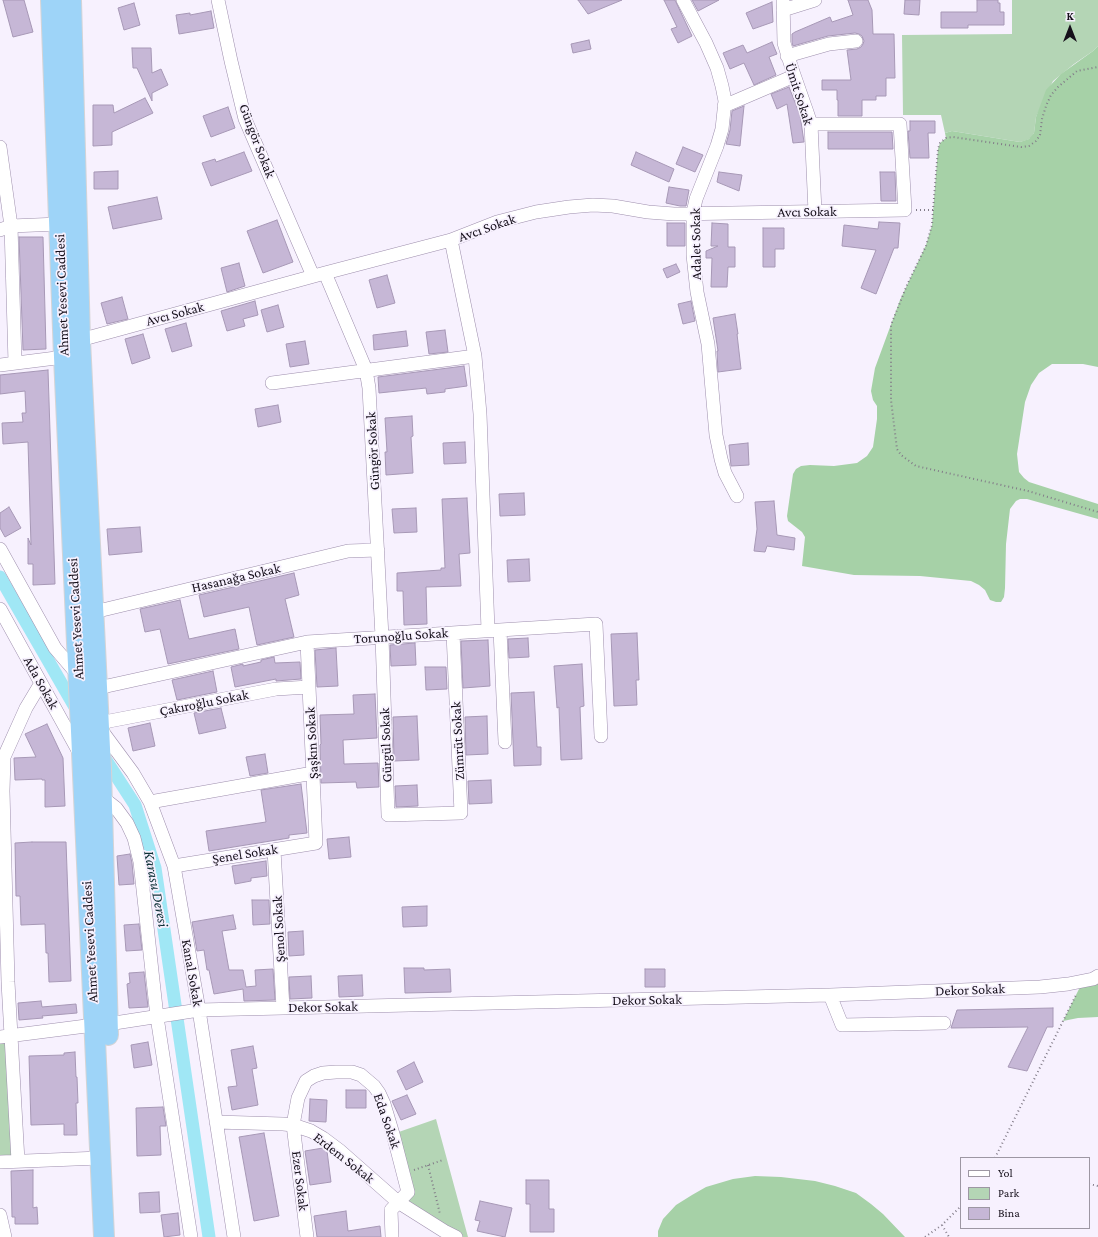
<!DOCTYPE html>
<html>
<head>
<meta charset="utf-8">
<style>
  body { margin:0 }
  #map { position:relative; width:1098px; height:1237px; overflow:hidden; background:#f7f1fe; font-family:"Crimson Pro",serif }
  canvas { display:block }
  .legend { position:absolute; left:960px; top:1157px; width:130px; height:72px; box-sizing:border-box; background:#f7f1fe; border:1px solid #9d97a3; margin:0; padding:5px 7px; list-style:none; font-size:12px; color:#16101b }
  .legend li { display:flex; align-items:center; gap:8px; height:20px }
  .legend b { width:20px; border:1px solid #9d97a3 }
  .north { position:absolute; left:1050px; top:8px; width:40px; height:40px; -webkit-text-stroke:3px #f7f1fe; paint-order:stroke; rotate:0deg; font-size:11px; font-weight:700; line-height:16px; text-align:center; color:#16101b }
  .north::after { content:''; display:block; margin:auto; width:14px; height:18px; background:#16101b; clip-path:polygon(50% 0,100% 100%,50% 72%,0 100%) }
</style>
</head>
<body>
<div id="map">
<canvas width="1098" height="1237"></canvas>
<ul class="legend">
<li><b style="height:5px;background:#fff"></b>Yol</li>
<li><b style="height:11px;background:#b4d5b5"></b>Park</li>
<li><b style="height:11px;background:#c6b7d6"></b>Bina</li>
</ul>
<div class="north">K</div>
</div>
<script>
const g = document.querySelector('canvas').getContext('2d');
g.lineJoin = 'round';
function paint(path, color) { g.fillStyle = color; g.fill(path, 'evenodd'); }
const shape = rows => new Path2D(rows.map(r => 'M' + r).join(''));
function strokePath(path, color, width, dash) { g.strokeStyle = color; g.lineWidth = width; g.lineCap = dash ? 'butt' : 'round'; g.setLineDash(dash || []); g.stroke(path); }
function label(font, color, halo, rows, align = 'center') {
  g.font = font + ' "Crimson Pro",serif'; g.lineWidth = 3.5; g.setLineDash([]); g.textBaseline = 'middle'; g.strokeStyle = halo; g.fillStyle = color; for (const [text, x, y, turn = 0] of rows) {
    g.save(); g.translate(x, y); g.rotate((+turn || 0) * Math.PI / 180); g.textAlign = isNaN(turn) ? turn : align; if (halo) g.strokeText(text, 0, 0); g.fillText(text, 0, 0); g.restore();
  }
}
paint(shape([
  [1012,0,1098,0,1098,46,1093,51,1074,64,1053,81,1036,117,1034,133,1031,138,1027,140,1020,142,952,131,945,133,941,115,903,115,902,35,1012,34],
  [10,1036,18,1161,0,1162,0,1037],
  [436,1119,468,1237,456,1237,398,1202,407,1192,393,1134]
]), '#b4d5b5');
paint(shape([
  [1098,46,1098,367,1083,364,1052,364,1039,373,1031,385,1025,402,1017,454,1019,472,1024,478,1029,482,1098,504,1098,519,1027,499,1020,499,1016,501,1010,509,1006,544,1005,588,1004,597,1001,602,996,602,990,600,985,590,979,585,971,581,920,576,854,575,802,566,805,537,802,532,788,521,787,516,793,474,796,469,801,466,810,465,834,466,857,463,867,456,873,447,877,419,877,406,873,400,871,391,875,368,900,300,926,245,932,225,938,149,940,143,946,138,945,133,952,131,1020,142,1029,139,1034,133,1036,117,1046,90,1061,74,1093,51],
  [1098,976,1098,1017,1078,1018,1063,1021,1083,981],
  [755,1176,781,1177,815,1181,835,1186,856,1193,871,1204,883,1214,905,1237,658,1237,658,1231,663,1219,676,1205,692,1195,706,1187,733,1179]
]), '#a6d1a7');
strokePath(shape([
  [0,577,79,714],
  [102,754,135,805,155,868,209,1237]
]), '#a0e7f5', 13);
const building = shape([
  [3,0,24,0,33,32,13,37,3,0],
  [578,0,622,0,588,14,578,0],
  [664,0,675,0,692,36,678,43,671,29,677,27,664,0],
  [692,0,719,0,698,11,692,0],
  [848,0,868,0,872,10,873,34,894,34,895,78,886,78,886,96,876,96,876,100,862,100,862,116,838,116,838,100,837,100,837,90,822,90,822,80,851,80,847,50,857,49,861,47,863,44,864,41,862,36,859,34,855,33,828,36,793,46,792,42,792,34,795,32,830,17,832,22,853,15,848,0],
  [905,0,920,0,919,15,904,14,905,0],
  [977,0,998,0,998,3,1000,3,1000,12,1004,12,1004,25,968,25,968,28,941,28,941,12,977,12,977,0],
  [772,2,773,22,753,29,746,13,772,2],
  [134,3,140,25,124,30,118,8,134,3],
  [211,11,214,28,179,34,176,15,190,13,190,15,211,11],
  [589,40,591,49,573,53,571,44,589,40],
  [772,42,777,54,769,57,776,75,754,85,744,63,730,69,723,53,743,45,747,53,772,42],
  [132,48,151,48,152,73,161,69,168,85,152,93,152,101,137,68,133,68,132,48],
  [789,87,800,115,804,142,793,143,787,104,777,109,771,94,789,87],
  [145,98,153,113,112,132,112,145,93,146,93,105,113,105,114,113,145,98],
  [744,106,740,146,726,144,730,130,732,111,744,106],
  [228,107,235,128,211,137,203,116,228,107],
  [910,121,935,121,935,133,928,133,929,158,910,158,908,131,910,131,910,121],
  [828,132,892,132,893,149,828,149,828,132],
  [683,147,703,155,695,172,676,164,683,147],
  [244,152,252,171,211,186,202,163,215,159,216,162,244,152],
  [636,152,674,169,669,182,631,165,636,152],
  [118,171,118,189,94,189,94,172,118,171],
  [719,172,742,175,739,191,717,182,719,172],
  [880,172,895,172,896,201,881,201,880,172],
  [669,187,689,190,686,206,680,206,666,203,669,187],
  [157,197,162,219,113,229,108,207,157,197],
  [277,220,293,262,263,273,247,231,277,220],
  [879,222,900,223,898,248,894,248,876,294,861,288,876,250,842,246,844,225,878,229,879,222],
  [667,223,685,223,685,246,667,246,667,223],
  [712,223,728,224,728,247,735,247,735,267,728,267,727,287,711,287,712,258,706,258,706,251,718,246,711,246,712,223],
  [763,228,784,228,784,249,775,249,775,267,763,267,763,228],
  [19,237,43,237,46,349,23,350,19,237],
  [239,263,245,286,227,292,221,268,239,263],
  [676,264,680,272,667,278,663,269,676,264],
  [387,275,395,303,377,308,369,280,387,275],
  [122,297,128,319,107,324,101,303,122,297],
  [255,301,258,315,243,319,245,326,227,331,221,311,255,301],
  [691,301,695,321,683,324,678,304,691,301],
  [278,305,284,327,267,332,261,310,278,305],
  [735,314,738,334,737,334,741,369,718,372,717,351,718,351,713,318,735,314],
  [186,323,192,346,172,352,165,329,186,323],
  [445,330,448,352,429,354,426,332,445,330],
  [406,331,408,346,374,350,373,335,406,331],
  [143,334,150,358,132,364,125,339,143,334],
  [305,341,309,364,290,367,286,344,305,341],
  [464,366,467,386,445,389,445,392,427,394,426,388,379,393,378,377,464,366],
  [48,370,55,584,33,585,33,564,28,564,28,538,31,545,28,442,3,444,2,423,23,422,22,413,26,413,25,391,0,394,0,375,48,370],
  [278,405,281,422,258,427,255,409,278,405],
  [412,416,413,436,411,437,413,473,386,475,385,452,387,452,385,418,412,416],
  [465,442,466,463,444,464,443,443,465,442],
  [748,443,749,465,731,466,729,445,748,443],
  [524,493,525,515,500,516,499,494,524,493],
  [467,498,470,553,459,554,461,586,426,587,427,624,404,625,403,591,397,591,397,573,441,570,441,568,445,568,442,499,467,498],
  [774,501,777,535,795,538,794,550,767,546,765,552,754,551,757,529,755,502,774,501],
  [9,507,21,528,5,537,0,528,0,513,9,507],
  [416,508,417,532,394,533,392,509,416,508],
  [140,527,142,552,109,555,107,529,140,527],
  [529,559,530,581,508,582,507,560,529,559],
  [294,573,299,595,285,599,294,637,257,645,249,607,204,617,199,595,294,573],
  [180,600,189,639,235,629,239,649,168,664,160,629,145,632,140,609,180,600],
  [637,633,639,680,636,680,637,705,614,706,611,634,637,633],
  [528,638,529,657,509,658,508,639,528,638],
  [488,640,490,686,463,688,461,641,488,640],
  [415,643,416,665,391,666,390,645,415,643],
  [336,648,338,686,317,687,315,650,336,648],
  [274,657,275,663,300,662,301,679,276,681,276,679,235,687,231,667,243,664,243,666,261,662,261,660,274,657],
  [582,664,584,706,580,707,582,759,561,760,559,707,557,708,554,666,582,664],
  [425,667,446,667,447,689,426,690,425,667],
  [213,671,217,692,177,700,172,680,213,671],
  [534,692,537,747,541,747,541,765,514,766,511,693,534,692],
  [375,694,377,738,343,740,344,764,378,763,379,787,357,788,356,782,321,783,320,745,321,744,320,715,354,714,353,695,375,694],
  [221,708,226,728,199,734,194,713,221,708],
  [417,716,419,760,394,761,393,717,417,716],
  [487,716,488,754,466,755,465,717,487,716],
  [150,723,155,746,133,751,128,728,150,723],
  [47,724,63,758,65,806,45,807,45,780,42,780,42,779,15,780,14,758,36,757,25,734,47,724],
  [265,754,268,773,250,776,246,757,265,754],
  [491,780,492,803,469,804,468,781,491,780],
  [301,784,307,833,289,835,289,838,209,851,206,831,266,822,261,790,301,784],
  [417,785,418,806,396,807,395,786,417,785],
  [349,837,351,857,329,859,327,839,349,837],
  [32,842,66,842,71,981,49,982,48,953,46,953,45,924,21,925,20,896,16,896,15,843,32,842],
  [130,854,132,863,134,884,119,885,117,856,130,854],
  [266,861,267,876,251,878,251,881,235,884,232,866,266,861],
  [252,900,269,900,270,924,253,925,252,900],
  [427,906,427,926,403,927,402,907,427,906],
  [233,915,236,929,222,931,229,970,243,970,246,987,256,986,255,970,273,969,275,1000,244,1001,243,989,214,994,209,970,207,970,204,950,197,951,192,922,233,915],
  [139,924,142,950,126,951,124,925,139,924],
  [303,931,304,955,289,956,288,932,303,931],
  [404,968,424,968,424,970,450,969,451,992,405,993,404,968],
  [645,969,665,969,665,987,645,987,645,969],
  [144,972,148,1007,129,1008,127,984,130,983,129,973,144,972],
  [362,975,363,996,339,997,338,976,362,975],
  [311,976,312,998,290,999,289,977,311,976],
  [41,1001,42,1007,76,1004,77,1013,42,1016,43,1018,19,1020,18,1003,41,1001],
  [1053,1008,1053,1027,1047,1027,1027,1071,1008,1067,1028,1027,951,1028,957,1010,1053,1008],
  [148,1042,152,1065,134,1068,131,1045,148,1042],
  [253,1046,257,1068,252,1069,258,1105,232,1110,228,1087,237,1086,231,1050,253,1046],
  [75,1052,76,1077,77,1077,78,1103,76,1103,77,1135,64,1135,64,1124,31,1125,29,1056,64,1055,64,1053,75,1052],
  [414,1062,423,1082,406,1090,397,1071,414,1062],
  [346,1090,366,1090,366,1108,346,1108,346,1090],
  [407,1095,416,1114,401,1120,392,1101,407,1095],
  [310,1099,327,1100,326,1122,309,1121,310,1099],
  [163,1107,166,1126,160,1126,161,1155,137,1156,136,1108,163,1107],
  [264,1133,279,1216,254,1221,239,1137,264,1133],
  [323,1148,327,1151,331,1182,310,1185,305,1151,323,1148],
  [33,1170,33,1208,37,1207,38,1224,15,1224,15,1217,12,1217,11,1171,33,1170],
  [526,1180,549,1180,549,1209,554,1209,554,1232,530,1232,530,1204,526,1204,526,1180],
  [159,1192,160,1212,140,1213,139,1193,159,1192],
  [480,1201,512,1208,505,1237,477,1231,480,1221,475,1220,480,1201],
  [346,1211,348,1231,380,1226,381,1237,317,1237,314,1216,346,1211],
  [178,1213,180,1235,164,1237,161,1215,178,1213]
]);
paint(building, '#c6b7d6');
strokePath(building, '#a798b6', 1);
const minor = shape([
  [218,0,231,61,245,119,313,276],
  [683,0,706,43,717,68,722,86,725,101,722,129,717,146,696,199,693,213,693,255,697,292,708,344,716,435,721,459,725,473,737,496],
  [783,0,784,43,793,72,807,112,811,124,815,212],
  [783,10,815,0],
  [787,56,829,44,856,41],
  [724,106,794,76],
  [0,147,11,226,15,363],
  [0,230,11,226,59,224],
  [451,240,475,356,480,414,488,630],
  [325,273,366,370,369,388,382,637,388,815,461,813,453,633],
  [80,340,325,273,451,240,497,222,536,212,569,207,593,205,613,206,648,212,674,214,905,210,900,124,811,124],
  [0,365,64,357],
  [272,383,475,356],
  [0,549,55,648,78,675],
  [0,609,79,752],
  [94,612,348,551,378,550],
  [500,630,505,742],
  [98,688,307,642,596,624,601,736],
  [99,723,276,689,309,687],
  [99,727,133,773,150,802,174,866,199,1010,234,1237],
  [102,797,116,808,127,823,134,838,140,862,157,1017,191,1237],
  [150,802,313,773],
  [274,850,283,1008],
  [174,866,316,843,307,642],
  [830,995,842,1025,944,1023],
  [108,1024,199,1010,830,995,1040,987,1068,984,1093,979,1098,976],
  [0,1037,94,1025],
  [216,1122,283,1124,293,1125,311,1131,323,1138,339,1150,398,1202,444,1231,456,1237],
  [18,1161,8,982,3,791,4,757,26,708,41,683],
  [0,1162,100,1158],
  [0,1215,5,1237],
  [307,1237,293,1125,298,1098,306,1081,314,1076,323,1073,336,1072,352,1072,361,1075,374,1086,379,1093,384,1104,393,1134,408,1192,391,1210,392,1237]
]);
const highway = shape([
  [51,0,64,357,104,1237],
  [71,0,80,340,101,769,108,1035]
]);
strokePath(minor, '#9e8fad', 14);
strokePath(highway, '#d5d4d6', 22);
strokePath(shape([
  [916,210,933,210,938,149,940,143,946,138,953,137,1021,147,1029,146,1036,141,1040,135,1042,119,1046,106,1051,95,1058,87,1077,71,1098,67],
  [933,210,932,225,926,246,907,285,891,325,891,400,897,449,901,455,916,466,1028,491,1098,512],
  [995,1158,1076,995],
  [428,1165,440,1214],
  [414,1170,443,1160],
  [1089,1184,1098,1186],
  [942,1225,949,1237],
  [925,1237,942,1225,961,1206]
]), '#827c88', 2, [1, 3]);
strokePath(minor, '#fff', 13);
strokePath(highway, '#9ed4f8', 20);
label('14px', '#16101b', '#f7f1fe', [
  ["Ümit Sokak",799,94,72],
  ["Güngör Sokak",257,141,69],
  ["Avcı Sokak",807,212,-1],
  ["Avcı Sokak",487,228,-19],
  ["Adalet Sokak",696,244,-91],
  ["Ahmet Yesevi Caddesi",62,295,-92],
  ["Avcı Sokak",175,314,-15],
  ["Güngör Sokak",373,451,-93],
  ["Hasanağa Sokak",236,578,-13],
  ["Ahmet Yesevi Caddesi",76,619,-93],
  ["Torunoğlu Sokak",401,636,-4],
  ["Ada Sokak",41,683,61],
  ["Çakıroğlu Sokak",204,703,-11],
  ["Zümrüt Sokak",458,741,-93],
  ["Şaşkın Sokak",312,743,-93],
  ["Gürgül Sokak",386,745,-92],
  ["Şenel Sokak",245,854,-9],
  ["Şenol Sokak",279,929,-93],
  ["Ahmet Yesevi Caddesi",90,942,-93],
  ["Kanal Sokak",192,973,80],
  ["Dekor Sokak",970,990,-2],
  ["Dekor Sokak",647,1000,-1],
  ["Dekor Sokak",323,1007,-1],
  ["Eda Sokak",387,1121,71],
  ["Erdem Sokak",344,1158,38],
  ["Ezer Sokak",300,1181,83]
]);
label('italic 15px', '#0d3036', '#f7f1fe', [
  ["Karasu Deresi",156,889,79]
]);
</script>
</body>
</html>
